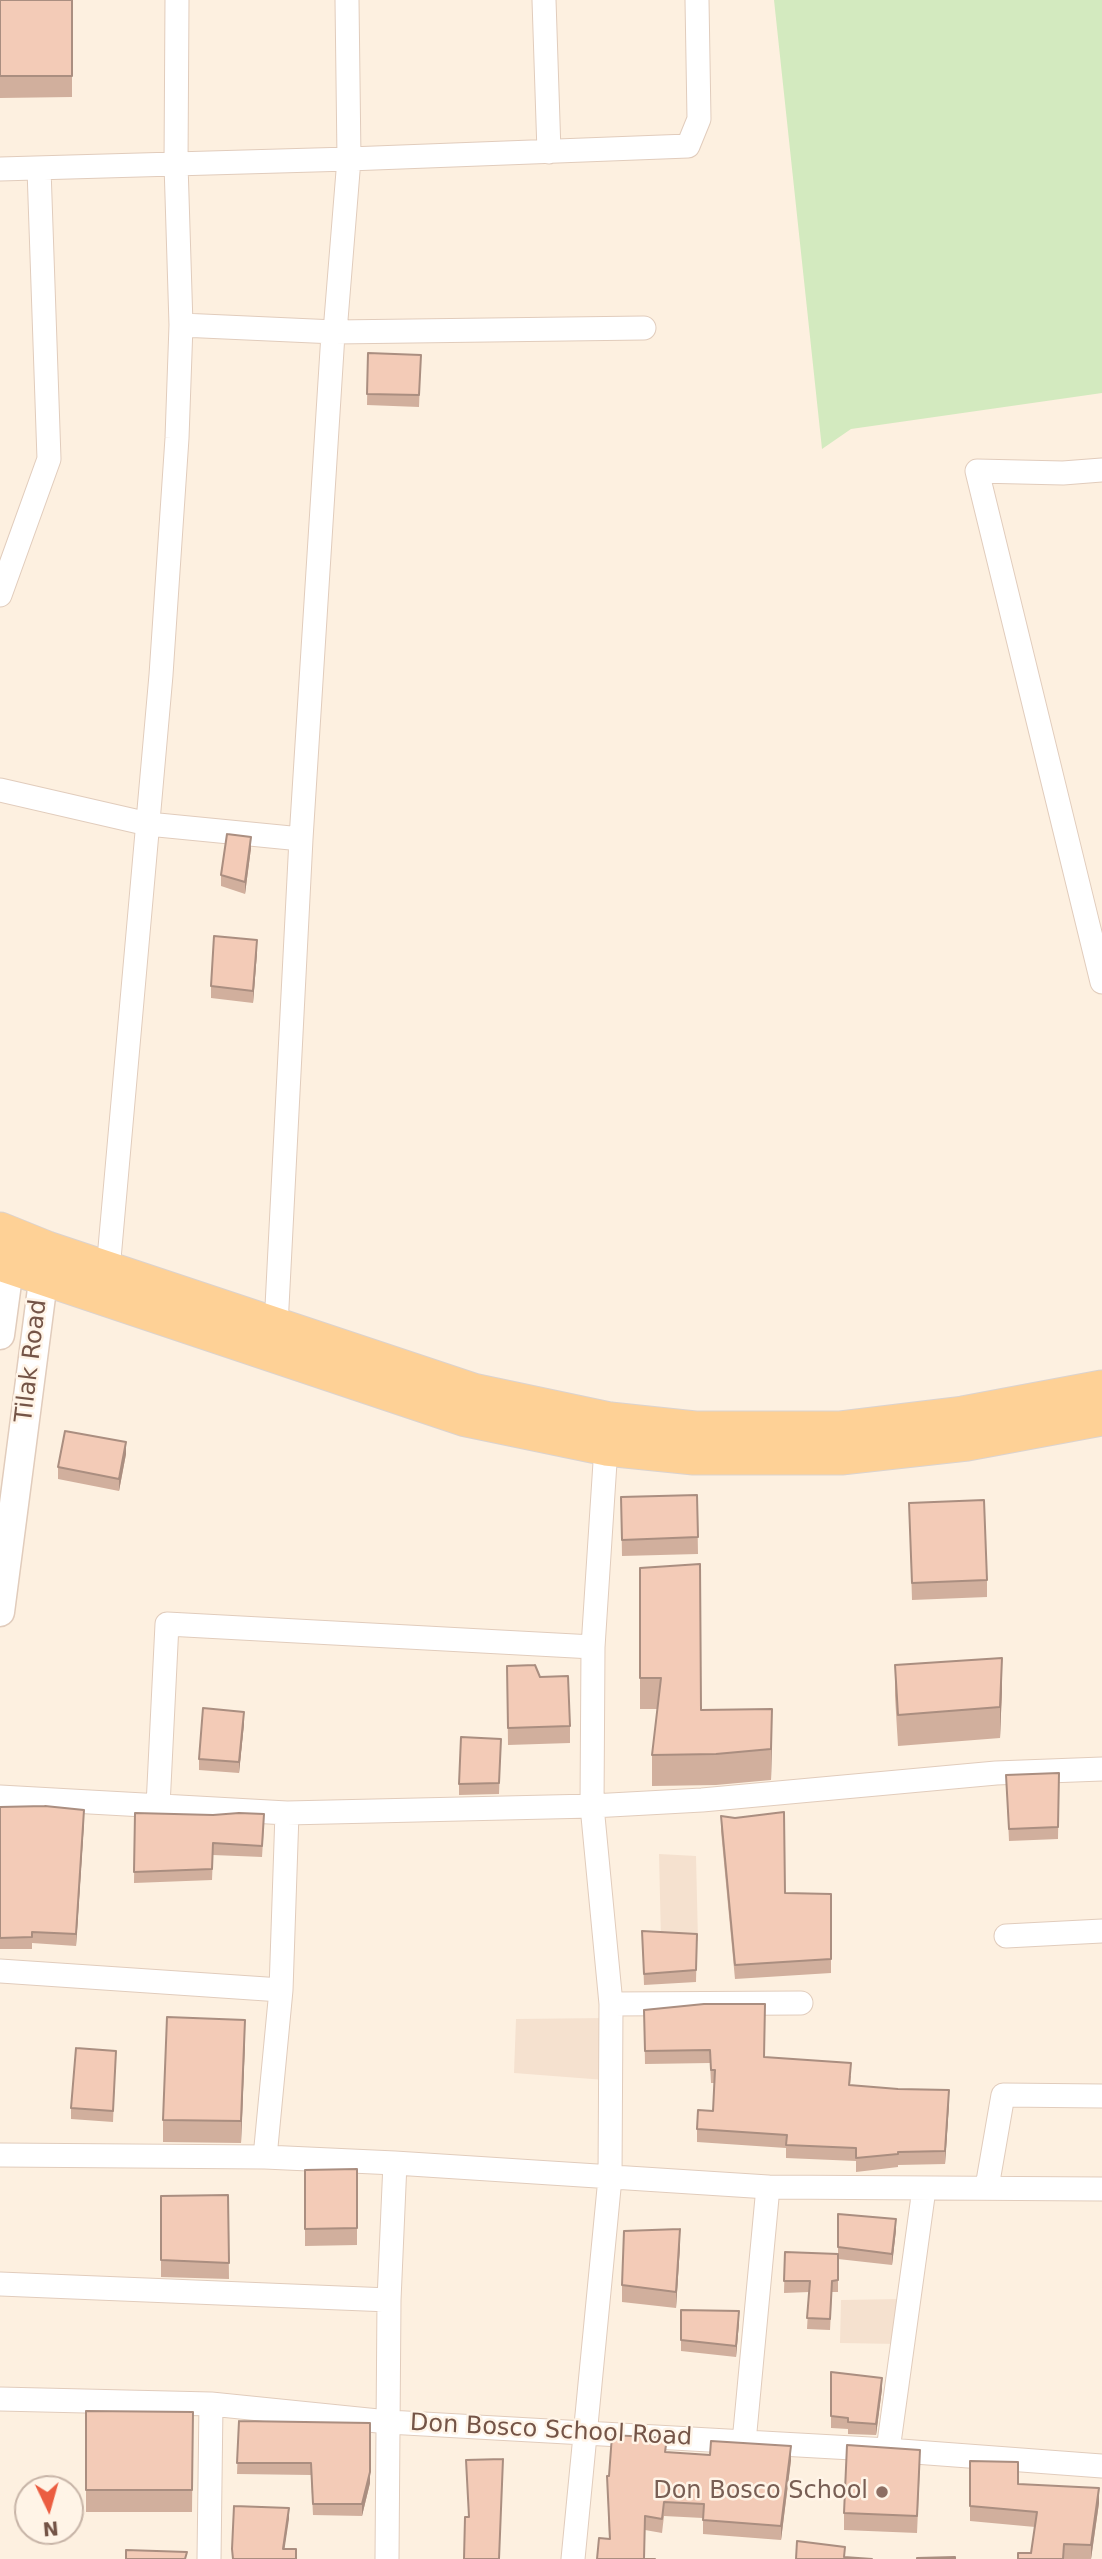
<!DOCTYPE html>
<html>
<head>
<meta charset="utf-8">
<style>
  body { margin:0 }
  #map { position:relative; width:1102px; height:2559px; overflow:hidden; background:#fdf0e0; font-family:"DejaVu Sans",sans-serif }
  canvas { display:block }
  .north { position:absolute; left:14px; top:2475px; width:70px; height:70px; box-sizing:border-box; background:#fff4e7; border:2px solid #c7b4a7; border-radius:50%; rotate:175deg; font-size:19px; font-weight:700; line-height:28px; text-align:center; color:#745447 }
  .north::after { content:''; display:block; margin:auto; width:24px; height:32px; background:#eb5d41; clip-path:polygon(50% 0,100% 100%,50% 72%,0 100%) }
</style>
</head>
<body>
<div id="map">
<canvas width="1102" height="2559"></canvas>
<div class="north">N</div>
</div>
<script>
const g = document.querySelector('canvas').getContext('2d');
g.lineJoin = 'round';
function paint(path, color) { g.fillStyle = color; g.fill(path, 'evenodd'); }
const shape = rows => new Path2D(rows.map(r => 'M' + r).join(''));
function strokePath(path, color, width, dash) { g.strokeStyle = color; g.lineWidth = width; g.lineCap = dash ? 'butt' : 'round'; g.setLineDash(dash || []); g.stroke(path); }
function label(font, color, halo, rows, align = 'center') {
  g.font = font + ' "DejaVu Sans",sans-serif'; g.lineWidth = 5; g.setLineDash([]); g.textBaseline = 'middle'; g.strokeStyle = halo; g.fillStyle = color; for (const [text, x, y, turn = 0] of rows) {
    g.save(); g.translate(x, y); g.rotate((+turn || 0) * Math.PI / 180); g.textAlign = isNaN(turn) ? turn : align; if (halo) g.strokeText(text, 0, 0); g.fillText(text, 0, 0); g.restore();
  }
}
paint(shape([
  [659,1854,696,1856,698,1941,661,1940],
  [606,2018,605,2080,514,2073,516,2019],
  [901,2299,898,2344,840,2343,841,2300]
]), '#f5e1cf');
paint(shape([
  [774,0,1102,0,1102,393,851,429,822,449]
]), '#d3eabf');
const minor = shape([
  [544,0,549,152],
  [0,169,349,159,688,146,699,119,697,0],
  [181,325,335,332,644,328],
  [1102,470,1063,473,977,471,1102,982],
  [0,595,49,459,39,169],
  [0,790,148,824,301,839],
  [108,1270,161,675,177,438,181,325,176,164,177,0],
  [276,1326,301,839,333,334,335,332,349,159,347,0],
  [0,1797,287,1813,592,1806,702,1800,996,1773,1102,1769],
  [158,1806,167,1624,593,1647],
  [1006,1936,1102,1931],
  [0,1971,281,1990],
  [611,2004,801,2003],
  [0,2155,265,2157,395,2163,768,2187,1102,2189],
  [265,2157,281,1990,287,1813],
  [987,2187,1003,2095,1102,2096],
  [0,2284,389,2300],
  [0,2399,211,2404,388,2422,888,2450,1102,2466],
  [744,2442,768,2187],
  [888,2450,924,2189],
  [209,2559,211,2404],
  [387,2559,389,2300,395,2163],
  [573,2559,610,2178,611,2004,592,1806,593,1647,606,1447]
]);
const tertiary = shape([
  [0,1335,12,1246],
  [0,1612,46,1258]
]);
const primary = shape([
  [0,1231,47,1250,473,1392,610,1421,695,1430,839,1430,963,1415,1102,1389],
  [0,1262,466,1418,606,1447,694,1456,841,1456,967,1442,1102,1417]
]);
strokePath(minor, '#e1ccbc', 25);
strokePath(tertiary, '#e1ccbc', 31);
strokePath(primary, '#dbd3cf', 39);
strokePath(minor, '#fff', 23);
strokePath(tertiary, '#fff', 28);
strokePath(primary, '#fed196', 37);
paint(shape([
  [0,0,72,0,72,97,0,98],
  [368,353,421,355,419,407,367,405],
  [251,848,245,894,221,886,221,875],
  [257,952,253,1003,211,998,211,986],
  [126,1454,119,1491,58,1479,58,1467],
  [697,1495,698,1554,622,1556,621,1497],
  [909,1503,987,1580,987,1597,912,1600],
  [640,1568,701,1710,772,1739,771,1780,716,1785,652,1786,652,1755,658,1709,640,1709],
  [895,1665,1002,1689,1000,1738,898,1746,895,1696],
  [507,1666,540,1677,570,1726,570,1743,508,1745],
  [244,1724,239,1773,199,1770,199,1759],
  [501,1739,499,1794,459,1795,459,1784],
  [1059,1773,1058,1839,1009,1841,1006,1775],
  [0,1807,84,1822,76,1946,32,1943,32,1949,0,1949],
  [135,1813,264,1826,262,1857,213,1855,212,1880,134,1883],
  [721,1816,785,1893,831,1894,831,1973,735,1979,721,1831],
  [642,1931,697,1934,696,1982,644,1985],
  [644,2010,764,2057,851,2076,850,2085,949,2103,945,2164,898,2165,898,2167,856,2172,856,2161,786,2158,786,2148,697,2142,697,2129,713,2111,714,2083,711,2083,710,2063,645,2064],
  [245,2041,241,2143,163,2142,163,2120],
  [116,2051,113,2122,71,2119,71,2108],
  [357,2169,357,2245,305,2246,305,2170],
  [228,2195,229,2279,161,2277,161,2196],
  [838,2214,896,2230,892,2265,838,2259,838,2292,832,2292,830,2330,807,2329,809,2292,784,2293,785,2252,838,2254],
  [680,2246,676,2308,622,2302,622,2285],
  [681,2310,739,2322,736,2357,681,2351],
  [831,2372,882,2389,876,2435,848,2434,848,2429,831,2428],
  [86,2411,193,2412,192,2512,86,2512],
  [239,2421,370,2483,362,2516,313,2515,311,2475,237,2474],
  [667,2452,791,2460,781,2540,703,2534,703,2518,664,2516,662,2533,645,2530,597,2559,609,2539,607,2476],
  [970,2461,1018,2484,1099,2503,1091,2559,1018,2559,1031,2553,1035,2527,970,2521],
  [920,2466,917,2533,844,2530,844,2513]
]), '#d1af9d');
paint(shape([
  [251,837,251,848,245,894,245,882],
  [257,940,257,952,253,1003,253,991],
  [126,1442,126,1454,119,1491,119,1479],
  [1002,1658,1002,1689,1000,1738,1000,1707],
  [772,1709,772,1739,771,1780,771,1749],
  [244,1712,244,1724,239,1773,239,1762],
  [84,1810,84,1822,76,1946,76,1934],
  [245,2020,245,2041,241,2143,241,2121],
  [949,2090,949,2103,945,2164,945,2151],
  [896,2219,896,2230,892,2265,892,2254],
  [680,2229,680,2246,676,2308,676,2292],
  [739,2311,739,2322,736,2357,736,2346],
  [882,2378,882,2389,876,2435,876,2424],
  [370,2435,370,2483,362,2516,362,2504],
  [791,2446,791,2460,781,2540,781,2526],
  [1099,2488,1099,2503,1091,2559,1091,2545],
  [289,2508,289,2519,283,2559,283,2549]
]), '#aa8e80');
const building = shape([
  [0,0,72,0,72,76,0,76,0,0],
  [368,353,421,355,419,395,367,394,368,353],
  [227,834,251,837,245,882,221,875,227,834],
  [214,936,257,940,253,991,211,986,214,936],
  [65,1431,126,1442,119,1479,58,1467,65,1431],
  [697,1495,698,1537,622,1540,621,1497,697,1495],
  [984,1500,987,1580,912,1583,909,1503,984,1500],
  [700,1564,701,1710,772,1709,771,1749,716,1754,652,1755,661,1678,640,1678,640,1568,700,1564],
  [1002,1658,1000,1707,898,1715,895,1665,1002,1658],
  [535,1665,540,1677,568,1676,570,1726,508,1728,507,1666,535,1665],
  [203,1708,244,1712,239,1762,199,1759,203,1708],
  [461,1737,501,1739,499,1783,459,1784,461,1737],
  [1059,1773,1058,1827,1009,1829,1006,1775,1059,1773],
  [45,1806,84,1810,76,1934,32,1932,32,1937,0,1938,0,1807,45,1806],
  [784,1812,785,1893,831,1894,831,1959,735,1965,721,1816,735,1818,784,1812],
  [135,1813,213,1815,239,1813,264,1814,262,1846,213,1843,212,1869,134,1872,135,1813],
  [642,1931,697,1934,696,1970,644,1974,642,1931],
  [704,2004,765,2004,764,2057,851,2063,849,2085,898,2089,949,2090,945,2151,898,2152,898,2154,856,2158,856,2148,786,2145,787,2135,697,2129,698,2110,713,2111,715,2070,711,2070,710,2050,645,2051,644,2010,704,2004],
  [167,2017,245,2020,241,2121,163,2120,167,2017],
  [76,2048,116,2051,113,2111,71,2108,76,2048],
  [357,2169,357,2228,305,2229,305,2170,357,2169],
  [228,2195,229,2263,161,2260,161,2196,228,2195],
  [838,2214,896,2219,892,2254,838,2247,838,2214],
  [680,2229,676,2292,622,2285,624,2231,680,2229],
  [785,2252,838,2254,838,2280,832,2281,830,2319,807,2318,810,2281,784,2281,785,2252],
  [681,2310,739,2311,736,2346,681,2340,681,2310],
  [831,2372,882,2378,876,2424,848,2422,848,2418,831,2416,831,2372],
  [86,2411,193,2412,192,2490,86,2490,86,2411],
  [239,2421,370,2423,370,2472,362,2504,313,2504,311,2463,237,2463,239,2421],
  [612,2435,667,2438,665,2452,710,2455,711,2441,791,2446,781,2526,703,2520,704,2504,664,2502,662,2519,645,2516,644,2559,655,2559,597,2559,599,2538,610,2539,607,2476,609,2476,612,2435],
  [847,2445,920,2450,917,2516,844,2513,847,2445],
  [503,2459,499,2559,464,2559,465,2517,469,2517,466,2460,503,2459],
  [970,2461,1018,2462,1018,2484,1099,2488,1091,2545,1064,2544,1063,2559,1018,2559,1018,2553,1031,2553,1037,2512,970,2506,970,2461],
  [234,2506,289,2508,283,2549,296,2549,296,2559,233,2559,232,2549,234,2506],
  [797,2541,845,2547,844,2557,872,2559,796,2559,797,2541],
  [126,2550,187,2552,185,2559,126,2559,126,2550],
  [955,2557,955,2559,917,2559,917,2558,955,2557]
]);
paint(building, '#f3cbb7');
strokePath(building, '#aa8e80', 2);
for (const [x, y, r, color] of [
  [882,2492,7,"#8d6e63"]
]) { const dot = new Path2D(); dot.arc(x, y, r, 0, 2 * Math.PI); g.fillStyle = color; g.fill(dot); strokePath(dot, '#fff4e7', 2.5); }
label('24px', '#745447', '#fff4e7', [
  ["Tilak Road",32,1361,-83],
  ["Don Bosco School Road",551,2431,3]
]);
label('24px', '#785e54', '#fff4e7', [
  ["Don Bosco School",868,2492]
], 'right');
</script>
</body>
</html>
